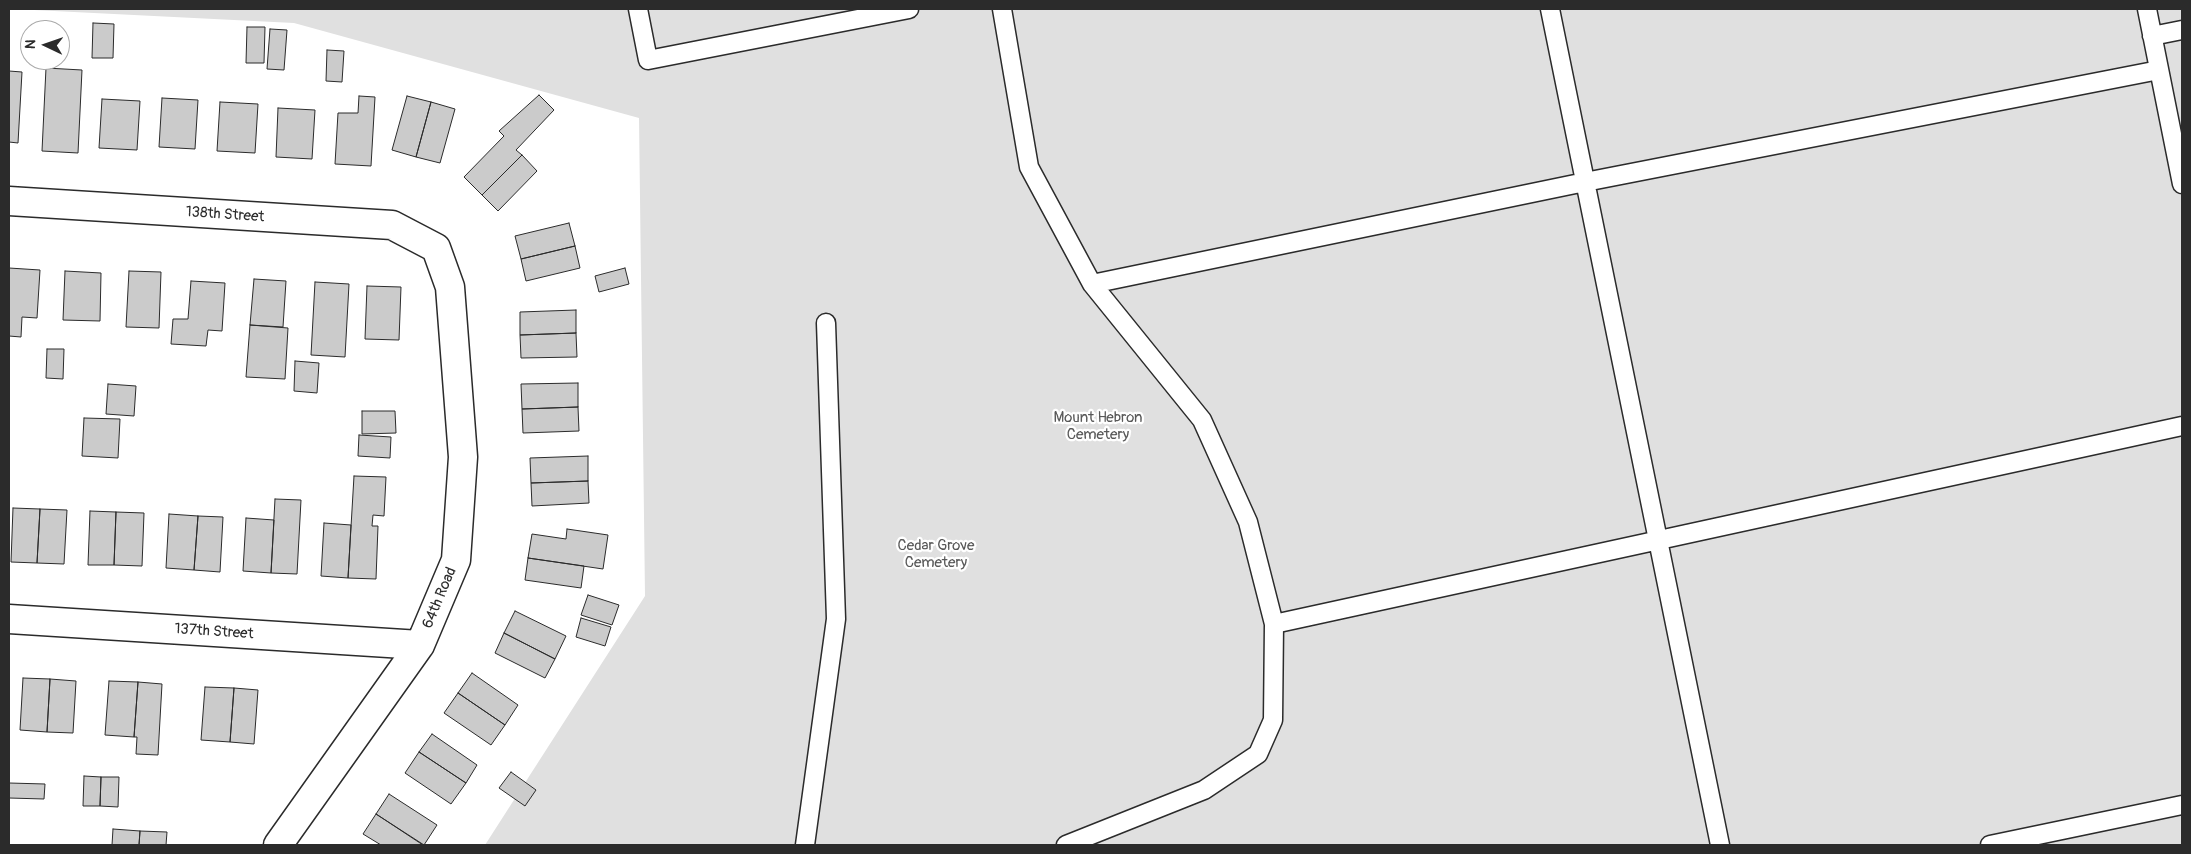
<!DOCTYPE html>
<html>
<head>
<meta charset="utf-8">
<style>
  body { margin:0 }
  #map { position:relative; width:2191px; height:854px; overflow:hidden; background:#fff; font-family:Pangolin,sans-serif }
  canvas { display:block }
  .frame { position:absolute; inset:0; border:10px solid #2b2b2b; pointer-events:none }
  .north { position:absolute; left:20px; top:20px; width:50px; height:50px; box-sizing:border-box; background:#fff; border:1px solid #aaa; border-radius:50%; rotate:273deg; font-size:14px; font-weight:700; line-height:20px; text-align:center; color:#2b2b2b }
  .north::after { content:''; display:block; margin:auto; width:18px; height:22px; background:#2b2b2b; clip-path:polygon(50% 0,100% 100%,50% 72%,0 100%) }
</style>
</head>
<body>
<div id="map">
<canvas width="2191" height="854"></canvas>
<div class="frame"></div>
<div class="north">N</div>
</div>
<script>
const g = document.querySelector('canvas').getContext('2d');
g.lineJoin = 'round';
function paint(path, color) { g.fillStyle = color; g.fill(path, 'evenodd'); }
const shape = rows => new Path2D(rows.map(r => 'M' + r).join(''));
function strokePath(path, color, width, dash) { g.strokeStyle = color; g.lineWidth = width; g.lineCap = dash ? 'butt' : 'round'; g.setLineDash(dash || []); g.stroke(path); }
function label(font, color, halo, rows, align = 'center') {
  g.font = font + ' Pangolin,sans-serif'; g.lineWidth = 4.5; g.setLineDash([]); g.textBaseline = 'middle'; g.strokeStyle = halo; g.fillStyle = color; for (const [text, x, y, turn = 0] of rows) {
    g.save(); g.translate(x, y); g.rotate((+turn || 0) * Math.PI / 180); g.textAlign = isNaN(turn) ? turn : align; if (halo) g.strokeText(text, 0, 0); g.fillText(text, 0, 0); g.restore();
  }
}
paint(shape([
  [14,9,2182,9,2182,845,485,845,645,596,639,118,294,23]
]), '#e0e0e0');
const building = shape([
  [93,23,114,24,113,58,92,58,93,23],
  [247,27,265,27,264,63,246,63,247,27],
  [270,29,287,30,284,70,267,69,270,29],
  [327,50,344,51,342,82,326,81,327,50],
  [46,68,82,70,78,153,42,151,46,68],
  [9,71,22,72,18,143,9,142,9,71],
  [539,95,554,110,516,150,522,155,482,195,464,177,504,136,499,131,539,95],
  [359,96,375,97,371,166,335,164,338,113,358,113,359,96],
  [407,96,431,102,416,157,392,150,407,96],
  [162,98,198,100,195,149,159,147,162,98],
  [102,99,140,101,137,150,99,148,102,99],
  [220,102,258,104,255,153,217,151,220,102],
  [431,102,455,109,440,163,416,157,431,102],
  [278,108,315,110,312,159,276,157,278,108],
  [522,155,537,171,498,211,482,195,522,155],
  [569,223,575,246,521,259,515,236,569,223],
  [575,246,580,268,526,281,521,259,575,246],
  [9,268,40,270,37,318,22,317,21,337,9,336,9,268],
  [625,268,629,284,599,292,595,276,625,268],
  [65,271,101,273,100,321,63,320,65,271],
  [129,271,161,272,159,328,126,327,129,271],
  [254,279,286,281,283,327,250,325,254,279],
  [191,281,225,283,222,331,208,330,206,346,171,344,173,319,188,319,191,281],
  [315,282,349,284,345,357,311,355,315,282],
  [367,286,401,287,399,340,365,339,367,286],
  [576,310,576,333,520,335,520,312,576,310],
  [250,325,288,328,285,379,246,377,250,325],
  [576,333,577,357,521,358,520,335,576,333],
  [47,349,64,349,63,379,46,378,47,349],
  [295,361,319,363,317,393,294,391,295,361],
  [578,383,578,407,522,409,521,384,578,383],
  [108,384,136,386,134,416,106,414,108,384],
  [578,407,579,431,523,433,522,409,578,407],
  [362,411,395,411,396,433,362,434,362,411],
  [84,418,120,419,118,458,82,456,84,418],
  [359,435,391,437,390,458,358,456,359,435],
  [588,456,588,481,531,483,530,458,588,456],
  [354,476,386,477,384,516,373,515,372,526,378,526,376,579,348,578,354,476],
  [588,481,589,503,532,506,531,483,588,481],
  [275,499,301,500,297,574,271,573,275,499],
  [13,508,40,509,37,563,11,562,13,508],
  [40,509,67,510,64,564,37,563,40,509],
  [90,511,116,512,114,565,88,565,90,511],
  [116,512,144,513,142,566,114,565,116,512],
  [169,514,198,516,194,570,166,568,169,514],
  [198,516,223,517,220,572,194,570,198,516],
  [246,518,274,520,271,573,243,571,246,518],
  [324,523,351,525,348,578,321,576,324,523],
  [567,529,608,535,603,569,528,558,532,534,566,539,567,529],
  [528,558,584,566,581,588,525,580,528,558],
  [588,595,619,605,612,625,581,615,588,595],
  [515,611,566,636,555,659,504,633,515,611],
  [581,618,611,627,605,646,576,637,581,618],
  [504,633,555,659,545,678,495,653,504,633],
  [472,673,518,705,505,725,458,693,472,673],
  [23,678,50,679,47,732,20,730,23,678],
  [50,679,76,681,73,733,47,732,50,679],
  [109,681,138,682,134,737,105,735,109,681],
  [138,682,162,684,158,755,136,754,137,737,134,737,138,682],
  [205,687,234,688,230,742,201,740,205,687],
  [234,688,258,690,254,744,230,742,234,688],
  [458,693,505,725,491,745,444,713,458,693],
  [432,734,477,765,466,783,419,752,432,734],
  [419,752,466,783,451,804,405,773,419,752],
  [511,772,536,790,525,806,499,788,511,772],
  [84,776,101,777,100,806,83,806,84,776],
  [101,777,119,777,118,807,100,806,101,777],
  [9,783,45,784,44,799,9,798,9,783],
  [389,794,437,825,424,845,376,814,389,794],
  [376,814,423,845,381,845,363,834,376,814],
  [113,829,140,831,139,845,112,845,113,829],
  [140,831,167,832,166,845,139,845,140,831]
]);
paint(building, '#cbcbcb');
strokePath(building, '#2b2b2b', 1);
const lane = shape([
  [638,9,648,60,909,9],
  [1002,9,1029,167,1092,284,1202,420,1248,522,1274,624,1273,720,1258,754,1204,790,1066,845],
  [1550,9,1720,845],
  [2147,9,2182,184],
  [2152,36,2182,30],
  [1092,284,1585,182,2159,70],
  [1274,624,2182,426],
  [805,845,836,619,826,323],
  [1990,845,2182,805]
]);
const street = shape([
  [9,201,392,225,436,248,450,287,463,457,456,560,420,645,278,845],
  [9,619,420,645]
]);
strokePath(lane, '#2b2b2b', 21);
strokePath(street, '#2b2b2b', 31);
strokePath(lane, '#fff', 18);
strokePath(street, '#fff', 28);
label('15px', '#2b2b2b', '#fff', [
  ["138th Street",225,215,4],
  ["64th Road",440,598,-67],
  ["137th Street",214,632,4]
]);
label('15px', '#585858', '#fff', [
  ["Mount Hebron",1098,418],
  ["Cemetery",1098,435],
  ["Cedar Grove",936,546],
  ["Cemetery",936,563]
]);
</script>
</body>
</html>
